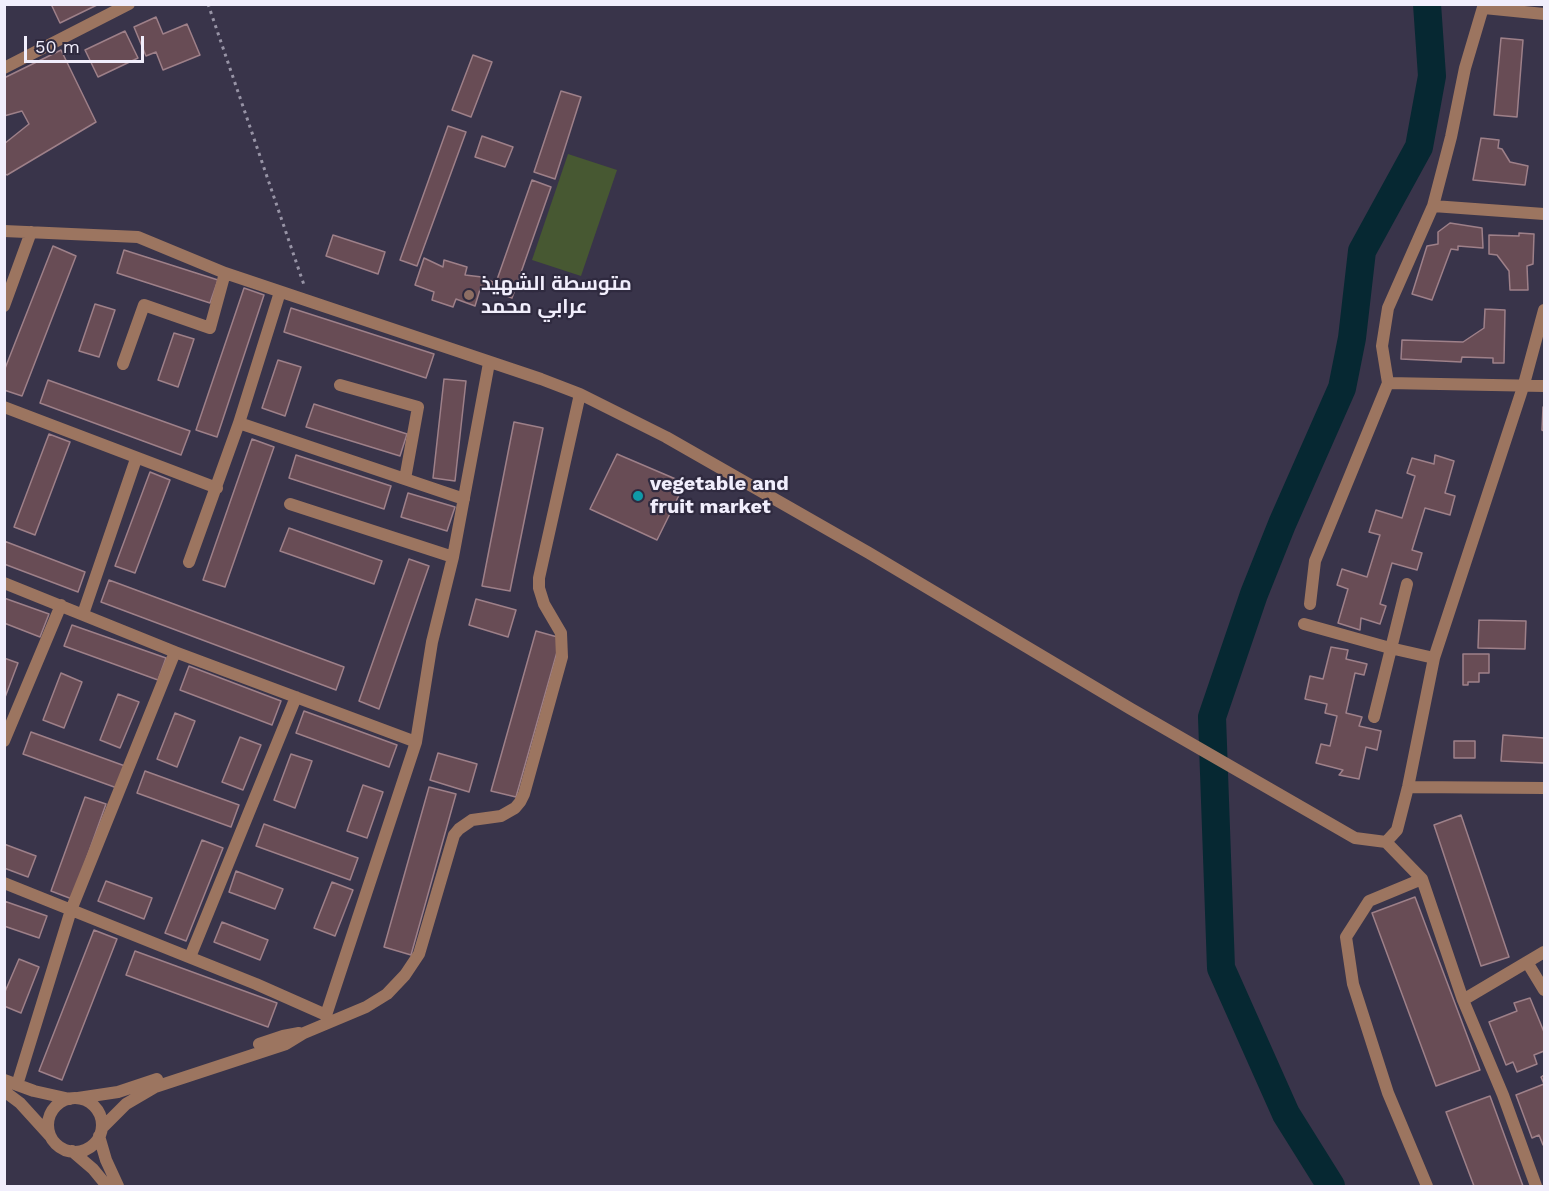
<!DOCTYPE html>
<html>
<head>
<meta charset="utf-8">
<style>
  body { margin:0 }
  #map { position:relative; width:1549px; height:1191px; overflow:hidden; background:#39344a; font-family:"Work Sans",sans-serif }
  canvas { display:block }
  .frame { position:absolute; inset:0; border:6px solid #f1eefc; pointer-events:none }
  .scale { position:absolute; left:24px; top:36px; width:120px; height:27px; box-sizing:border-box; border:3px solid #f1eefc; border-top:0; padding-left:8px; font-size:18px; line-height:21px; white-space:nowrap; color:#f1eefc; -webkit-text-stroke:4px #2f2a3f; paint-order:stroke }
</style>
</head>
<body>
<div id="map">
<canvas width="1549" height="1191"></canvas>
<div class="frame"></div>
<div class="scale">50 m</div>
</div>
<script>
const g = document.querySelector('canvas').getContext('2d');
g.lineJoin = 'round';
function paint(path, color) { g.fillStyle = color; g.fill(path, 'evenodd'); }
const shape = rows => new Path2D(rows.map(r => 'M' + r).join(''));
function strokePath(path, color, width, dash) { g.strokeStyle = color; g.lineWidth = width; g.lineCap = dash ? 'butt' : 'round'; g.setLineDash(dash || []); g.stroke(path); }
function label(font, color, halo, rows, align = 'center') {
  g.font = font + ' "Work Sans",Cairo,sans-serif'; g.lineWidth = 4.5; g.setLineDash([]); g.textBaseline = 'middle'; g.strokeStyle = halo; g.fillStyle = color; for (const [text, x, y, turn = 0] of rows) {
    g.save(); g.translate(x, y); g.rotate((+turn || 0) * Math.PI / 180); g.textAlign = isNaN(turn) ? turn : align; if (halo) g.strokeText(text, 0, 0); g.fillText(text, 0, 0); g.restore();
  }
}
paint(shape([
  [568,154,617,170,581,276,532,260]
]), '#475832');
strokePath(shape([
  [1331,1186,1286,1114,1221,968,1212,717,1254,594,1282,524,1342,388,1352,338,1362,251,1419,147,1432,76,1427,4]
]), '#062832', 28);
const building = shape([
  [51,4,99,4,60,23,51,4],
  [156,17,163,34,187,24,200,55,163,70,156,52,146,56,134,27,156,17],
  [125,31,138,58,98,77,85,50,125,31],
  [1501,38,1523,40,1517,117,1494,115,1501,38],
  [61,50,96,122,7,175,4,173,4,144,29,124,22,111,4,116,4,78,61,50],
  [473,55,492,62,471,117,452,110,473,55],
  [561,91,581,97,555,179,534,172,561,91],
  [448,126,466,132,417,266,400,260,448,126],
  [482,136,513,147,505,167,475,157,482,136],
  [1481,138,1499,140,1498,148,1502,149,1510,162,1528,166,1525,185,1473,180,1481,138],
  [532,180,551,187,512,298,493,291,532,180],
  [1450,223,1482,228,1483,248,1458,246,1458,250,1451,249,1432,300,1412,294,1427,246,1438,244,1438,232,1450,223],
  [1519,233,1534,234,1533,264,1527,266,1528,290,1510,290,1509,271,1497,255,1489,254,1489,235,1519,236,1519,233],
  [333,235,385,252,378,274,326,256,333,235],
  [53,246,76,256,22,396,4,390,4,371,53,246],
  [124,250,218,280,210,303,117,273,124,250],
  [424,258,443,267,444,260,467,267,465,275,482,277,493,282,491,290,481,286,475,306,456,299,453,307,432,300,434,292,415,285,424,258],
  [244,288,264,295,217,437,196,430,244,288],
  [95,304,115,310,99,357,79,351,95,304],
  [291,308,434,354,426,378,284,332,291,308],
  [1485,309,1505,310,1504,363,1493,363,1493,358,1462,357,1461,362,1401,359,1402,340,1463,342,1484,328,1485,309],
  [174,333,194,339,178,387,158,380,174,333],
  [278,360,301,367,285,416,262,408,278,360],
  [444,379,466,381,455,481,433,478,444,379],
  [48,380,190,431,181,455,40,403,48,380],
  [314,404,407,434,400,456,306,427,314,404],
  [1543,407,1544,407,1544,431,1542,430,1543,407],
  [514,422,543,428,510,591,482,586,514,422],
  [49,434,70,442,35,535,14,527,49,434],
  [252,439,274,447,225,587,203,580,252,439],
  [617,454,685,483,657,540,590,509,617,454],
  [296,455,391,486,384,509,289,478,296,455],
  [1435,455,1454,461,1445,493,1455,496,1450,515,1425,508,1412,550,1422,553,1417,570,1392,563,1380,604,1386,606,1380,624,1361,618,1360,630,1338,623,1348,589,1337,585,1342,569,1367,577,1380,535,1369,532,1376,510,1402,518,1415,476,1407,473,1412,458,1434,464,1435,455],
  [150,472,170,480,135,573,115,566,150,472],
  [408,493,455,507,447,531,401,517,408,493],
  [289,528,382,561,374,584,280,551,289,528],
  [4,541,85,572,78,592,4,564,4,541],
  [409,559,429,566,379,709,359,701,409,559],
  [109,580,344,667,336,690,101,602,109,580],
  [4,598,49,614,40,637,4,623,4,598],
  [476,599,516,610,508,637,469,625,476,599],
  [1479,620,1526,621,1525,649,1478,648,1479,620],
  [72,625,166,658,158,680,64,646,72,625],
  [536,631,561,638,516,797,491,791,536,631],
  [1331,647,1348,650,1346,659,1367,664,1364,675,1355,673,1346,713,1362,717,1359,726,1381,731,1377,750,1366,747,1359,779,1339,775,1343,770,1316,763,1321,744,1330,746,1337,716,1325,713,1327,704,1305,699,1310,676,1323,679,1331,647],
  [1463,654,1489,654,1489,673,1479,673,1479,682,1468,682,1468,685,1463,685,1463,654],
  [4,658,18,663,4,700,4,658],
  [189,666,281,701,272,725,180,690,189,666],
  [61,673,82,682,64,728,43,720,61,673],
  [118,694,139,702,120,748,100,740,118,694],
  [304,711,397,745,389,767,296,733,304,711],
  [175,713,195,721,177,767,157,759,175,713],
  [31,732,125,766,117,788,23,754,31,732],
  [1503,735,1544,738,1544,763,1501,761,1503,735],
  [240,737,261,745,243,790,222,782,240,737],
  [1454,741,1475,741,1475,758,1454,758,1454,741],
  [438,753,477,764,469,792,430,780,438,753],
  [291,754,312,761,295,808,274,800,291,754],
  [145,771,239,805,231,827,137,793,145,771],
  [363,785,383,792,367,838,347,831,363,785],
  [429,787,456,794,411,955,384,947,429,787],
  [85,797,106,804,72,899,51,891,85,797],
  [1461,815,1509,957,1481,966,1434,825,1461,815],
  [264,824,358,858,350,880,256,846,264,824],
  [202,840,223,848,186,941,165,933,202,840],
  [4,844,36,856,28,877,4,868,4,844],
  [236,871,283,889,275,909,229,892,236,871],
  [106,881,152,898,144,919,98,901,106,881],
  [332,882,353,890,335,936,314,928,332,882],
  [1415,897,1480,1070,1436,1086,1372,913,1415,897],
  [4,901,47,916,39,938,4,926,4,901],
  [222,922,268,940,260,960,214,942,222,922],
  [94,930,117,939,62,1080,39,1071,94,930],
  [135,951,277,1003,268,1027,126,975,135,951],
  [19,959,39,967,21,1013,4,1006,4,994,19,959],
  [1530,998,1544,1032,1544,1051,1534,1055,1537,1064,1517,1072,1513,1062,1506,1065,1489,1022,1517,1011,1514,1003,1530,998],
  [1544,1075,1544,1145,1543,1145,1539,1135,1532,1138,1516,1095,1544,1084,1541,1077,1544,1075],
  [1490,1096,1523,1186,1474,1186,1446,1112,1490,1096]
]);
paint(building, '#684c55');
strokePath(building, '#9e8089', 1.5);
strokePath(shape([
  [208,4,304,285]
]), '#9894a6', 3, [3, 4.5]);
strokePath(shape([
  [1484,8,1544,14],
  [4,68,129,4],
  [1433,206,1544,214],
  [4,231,138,237,225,273,541,379,580,394,666,437,869,553,1131,709,1355,838,1386,842,1422,879,1463,1000,1503,1095,1536,1186],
  [4,306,31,232],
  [123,364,144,305,210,328,225,273],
  [1388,383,1544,386],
  [340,385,418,407,405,479],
  [4,407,217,488],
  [239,423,464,499],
  [290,504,453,557],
  [189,562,239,423,280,292],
  [4,583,175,652,416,742],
  [1310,604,1315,561,1388,383,1382,346,1388,308,1433,206,1451,137,1465,68,1484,4],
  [83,614,136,459],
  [1304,624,1390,648,1434,658],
  [1374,717,1407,584],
  [4,741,61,605],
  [1408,787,1544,788],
  [1386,842,1397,830,1408,787,1434,658,1524,384,1544,310],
  [1422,879,1369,901,1346,937,1353,984,1388,1093,1427,1186],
  [4,883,256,984,326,1015,416,742,432,642,453,557,489,363],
  [190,957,296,697],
  [1527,962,1544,990],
  [1463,1000,1544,952],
  [259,1044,283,1036,299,1033],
  [4,1080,34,1091,70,1099],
  [17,1085,71,910,175,652],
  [4,1091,20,1103,50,1136],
  [78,1098,118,1092,157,1079],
  '48 1125a27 27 0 1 1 54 0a27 27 0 1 1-54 0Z',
  [102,1128,126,1104,155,1087,286,1044,304,1033,366,1007,387,994,405,975,419,954,454,835,459,829,472,820,501,816,515,808,520,802,524,794,562,657,561,633,544,604,539,588,539,578,580,394],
  [99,1136,106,1160,118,1186],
  [72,1151,93,1169,107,1186]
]), '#9c7560', 12);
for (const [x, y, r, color] of [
  [469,295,6,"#8d6e63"],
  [638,496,6,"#0f9aa8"]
]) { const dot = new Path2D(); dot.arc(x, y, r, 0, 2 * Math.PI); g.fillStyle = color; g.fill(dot); strokePath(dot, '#2f2a3f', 2); }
label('bold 20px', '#f1eefc', '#2f2a3f', [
  ["متوسطة الشهيذ",481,284],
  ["عرابي محمد",481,307],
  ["vegetable and",650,484],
  ["fruit market",650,507]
], 'left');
</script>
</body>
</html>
